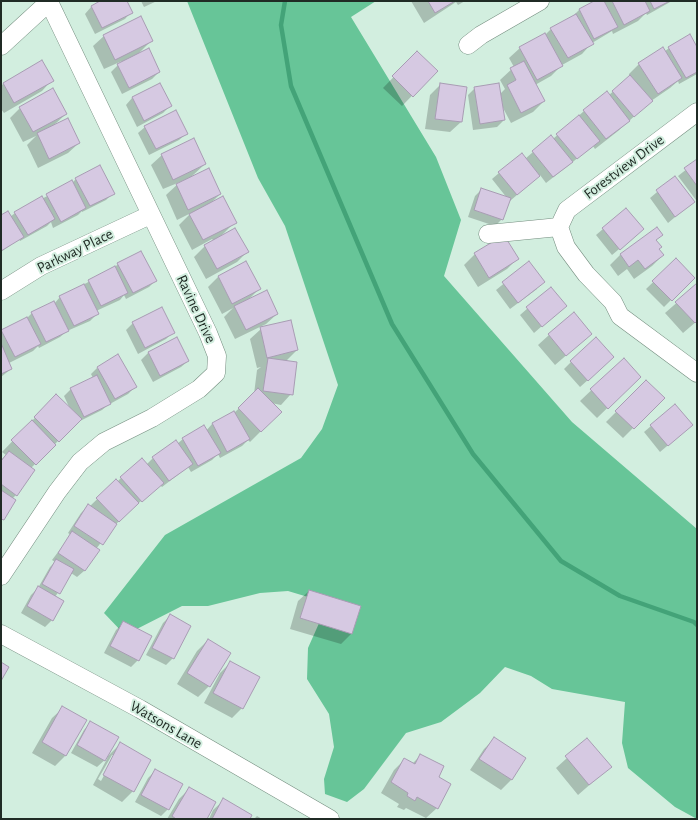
<!DOCTYPE html>
<html>
<head>
<meta charset="utf-8">
<style>
  body { margin:0 }
  #map { position:relative; width:698px; height:820px; overflow:hidden; background:#d2eedf; font-family:"Alegreya Sans",sans-serif }
  canvas { display:block }
  .frame { position:absolute; inset:0; border:2px solid #202b25; pointer-events:none }
</style>
</head>
<body>
<div id="map">
<canvas width="698" height="820"></canvas>
<div class="frame"></div>
</div>
<script>
const g = document.querySelector('canvas').getContext('2d');
g.lineJoin = 'round';
function paint(path, color) { g.fillStyle = color; g.fill(path, 'evenodd'); }
const shape = rows => new Path2D(rows.map(r => 'M' + r).join(''));
function strokePath(path, color, width, dash) { g.strokeStyle = color; g.lineWidth = width; g.lineCap = dash ? 'butt' : 'round'; g.setLineDash(dash || []); g.stroke(path); }
function label(font, color, halo, rows, align = 'center') {
  g.font = font + ' "Alegreya Sans",sans-serif'; g.lineWidth = 4; g.setLineDash([]); g.textBaseline = 'middle'; g.strokeStyle = halo; g.fillStyle = color; for (const [text, x, y, turn = 0] of rows) {
    g.save(); g.translate(x, y); g.rotate((+turn || 0) * Math.PI / 180); g.textAlign = isNaN(turn) ? turn : align; if (halo) g.strokeText(text, 0, 0); g.fillText(text, 0, 0); g.restore();
  }
}
paint(shape([
  [187,1,376,1,351,17,436,157,461,220,444,276,572,422,697,529,697,819,675,807,628,768,622,743,625,702,552,689,531,676,505,667,480,693,441,722,406,733,364,789,347,802,325,794,324,779,334,747,329,714,307,679,308,648,328,603,288,591,260,593,208,606,182,606,125,635,104,613,165,535,301,458,322,429,338,385,285,226,258,178]
]), '#67c598');
paint(shape([
  [103,1,131,12,125,19,95,34,85,14,91,7],
  [141,1,157,1,144,7],
  [411,1,465,1,458,5,456,2,424,23],
  [597,1,672,1,647,15,646,13,638,21,613,34,612,31,592,43,582,54,562,65,551,76,535,85,544,101,533,112,511,123,502,106,504,120,497,127,473,130,468,95,475,88,500,94,505,89,500,80,514,67,509,58,520,48,545,35,551,29,572,17,579,10],
  [104,36,152,40,137,55,159,72,152,79,122,94,111,72,122,61,104,69,93,46],
  [669,48,697,49,697,74,679,84,678,81,670,88,651,101,618,131,595,149,593,146,546,183,540,175,510,201,502,219,495,226,468,217,475,196,482,189,507,198,492,179,499,173,525,159,533,152,553,139,584,111,609,95,630,77,629,74,639,64,664,52],
  [417,53,436,71,402,106,383,88],
  [52,80,42,91,4,113,1,109,1,86,3,84],
  [441,84,461,122,450,132,425,129,430,95],
  [132,98,170,106,163,113,137,127,126,105],
  [20,108,66,114,54,125,79,143,68,153,38,168,27,145,36,136,23,142,10,118],
  [145,127,186,134,179,140,149,155,138,133],
  [162,155,205,164,191,177,220,194,211,203,235,222,221,236,247,252,237,262,206,279,194,257,205,246,214,241,212,239,192,250,179,225,191,213,177,220,166,195,180,182,163,189,151,165],
  [697,161,697,199,696,200,678,176],
  [675,177,693,202,668,223,650,198],
  [76,179,113,193,106,200,82,212,82,211,78,215,53,228,51,222,47,226,20,241,19,239,1,252,1,217,10,217,15,213,72,183],
  [603,229,643,229,612,255,596,235],
  [657,229,661,235,655,241,658,249,663,255,652,266,634,279,627,269,618,276,610,265,620,255],
  [503,236,517,259,507,269,478,287,464,265,475,254],
  [676,260,693,278,664,307,646,289],
  [529,263,537,289,510,309,496,290],
  [118,264,155,281,149,287,126,299,124,295,120,300,96,311,97,314,90,321,67,331,60,337,39,348,38,346,33,351,9,363,11,369,1,377,2,331,27,318,32,313,54,304,60,297,113,269],
  [218,277,259,289,249,299,277,314,266,324,235,339,224,317,233,308,222,314,208,287],
  [697,285,697,321,683,333,665,313],
  [551,288,565,306,534,333,520,315],
  [133,323,173,332,166,339,138,354,126,330],
  [261,329,297,350,285,362,291,394,281,405,271,403,280,412,250,442,248,440,242,446,220,458,218,454,212,460,191,472,188,467,162,487,160,485,134,507,113,527,96,549,98,550,84,571,77,577,71,573,55,597,52,620,45,627,21,613,31,595,38,588,50,567,55,562,52,560,71,535,68,533,81,513,88,506,89,507,116,481,117,482,121,478,146,465,153,458,177,444,183,439,203,427,206,431,212,424,234,413,254,394,257,370,261,367,257,368,250,339],
  [591,334,555,365,538,345,549,335],
  [176,339,188,361,181,367,153,382,141,360,148,353],
  [623,360,629,387,597,418,580,401],
  [571,362,606,364,580,387,564,369],
  [97,368,135,387,128,394,108,405,102,410,76,423,31,468,16,495,12,499,1,521,1,460,6,455,2,452,56,396,70,409,64,396,71,389,93,378,91,374],
  [646,382,663,398,623,438,606,422],
  [692,425,660,452,644,432,651,426],
  [309,591,360,607,351,634,341,644,290,629,298,601],
  [170,616,173,658,166,665,146,655,163,623],
  [123,623,138,660,131,667,104,653,116,630],
  [208,640,229,653,209,686,198,697,177,684,197,651],
  [230,663,242,708,232,718,204,703,220,673],
  [63,708,85,721,65,756,55,766,32,753,52,718],
  [90,723,106,758,120,744,133,791,122,802,93,785,108,757,97,767,71,753,84,730],
  [112,755,115,755,101,781,98,779],
  [494,739,525,758,511,780,501,790,470,770,484,749],
  [587,740,610,767,578,795,556,768],
  [421,755,437,777,437,808,426,818,406,808,404,810,397,807,399,804,381,793,394,770,404,760,412,764],
  [155,771,168,809,161,816,135,802,148,778],
  [189,789,205,819,167,819,179,799],
  [224,800,249,819,209,819,213,810],
  [257,816,262,819,254,819]
]), '#0003');
strokePath(shape([
  [285,1,281,25,291,86,392,324,473,454,561,561,620,596,694,622,697,625]
]), '#43a378', 4.5);
const building = shape([
  [100,1,127,1,133,13,102,28,91,6,100,1],
  [428,1,455,1,435,13,428,1],
  [594,1,604,1,618,27,594,39,579,9,594,1],
  [612,1,645,1,650,11,624,25,612,1],
  [650,1,670,1,654,9,650,1],
  [576,14,594,44,568,58,550,28,576,14],
  [141,16,153,41,115,60,103,35,141,16],
  [545,33,563,66,537,80,519,47,545,33],
  [690,34,697,47,697,72,686,78,668,47,690,34],
  [663,47,682,78,658,94,638,63,663,47],
  [149,48,160,72,129,88,117,64,149,48],
  [417,51,438,71,413,97,392,76,417,51],
  [42,60,54,81,14,103,3,83,42,60],
  [524,61,545,101,521,113,507,85,516,80,510,68,524,61],
  [630,75,653,101,634,117,612,91,630,75],
  [160,83,172,106,144,121,132,97,160,83],
  [440,83,467,87,462,122,435,119,440,83],
  [499,83,505,120,480,124,474,87,499,83],
  [53,88,67,114,33,132,19,107,53,88],
  [607,91,630,121,606,139,583,110,607,91],
  [176,110,188,134,156,149,144,126,176,110],
  [579,115,600,141,577,159,556,134,579,115],
  [68,118,80,143,49,159,37,133,68,118],
  [551,135,573,162,553,177,532,151,551,135],
  [194,138,206,164,173,180,161,154,194,138],
  [522,153,540,176,517,195,498,172,522,153],
  [697,159,697,186,684,168,697,159],
  [100,165,115,194,90,206,75,178,100,165],
  [209,168,221,194,188,210,176,184,209,168],
  [675,176,695,202,675,217,656,190,675,176],
  [72,180,86,208,61,222,46,194,72,180],
  [481,188,511,198,503,220,474,210,481,188],
  [42,196,55,219,28,235,14,212,42,196],
  [223,196,237,223,203,240,189,214,223,196],
  [626,208,644,229,620,250,602,228,626,208],
  [8,211,24,237,1,251,1,215,8,211],
  [657,227,663,235,656,240,662,247,659,249,664,255,645,269,638,260,629,267,620,254,657,227],
  [235,228,249,252,217,269,204,245,235,228],
  [504,235,519,259,489,278,474,253,504,235],
  [141,251,157,281,133,293,117,263,141,251],
  [676,258,695,278,672,301,652,281,676,258],
  [246,261,261,289,232,304,218,276,246,261],
  [529,261,545,282,518,303,502,282,529,261],
  [115,266,128,293,101,306,88,280,115,266],
  [697,283,697,321,695,323,675,302,697,283],
  [84,284,99,314,74,326,59,296,84,284],
  [551,287,567,306,542,327,526,307,551,287],
  [267,290,278,314,246,330,234,306,267,290],
  [54,301,69,331,46,342,31,312,54,301],
  [162,307,175,333,145,348,132,322,162,307],
  [574,312,592,334,566,356,548,334,574,312],
  [27,317,41,344,15,357,1,330,27,317],
  [291,320,298,350,267,358,260,327,291,320],
  [177,337,189,361,160,376,148,352,177,337],
  [596,337,614,357,588,381,570,361,596,337],
  [1,343,12,369,1,374,1,343],
  [118,354,137,387,115,399,97,367,118,354],
  [268,358,297,362,293,395,263,391,268,358],
  [624,358,641,377,608,409,590,389,624,358],
  [97,375,111,404,84,417,70,388,97,375],
  [646,380,665,398,634,429,615,411,646,380],
  [258,388,282,412,261,432,238,408,258,388],
  [56,394,82,419,59,442,34,417,56,394],
  [675,404,693,425,668,446,650,425,675,404],
  [234,411,250,439,227,452,212,423,234,411],
  [32,420,56,445,36,465,11,440,32,420],
  [204,425,221,453,198,466,182,438,204,425],
  [176,440,193,464,169,481,152,457,176,440],
  [9,451,35,470,17,496,1,484,1,461,9,451],
  [142,458,164,483,142,502,120,477,142,458],
  [116,479,139,503,119,522,96,498,116,479],
  [1,490,16,500,4,520,1,519,1,490],
  [88,504,117,524,103,545,74,526,88,504],
  [72,531,100,550,85,571,58,553,72,531],
  [56,559,74,569,60,594,42,584,56,559],
  [38,586,64,601,53,621,27,606,38,586],
  [309,590,361,606,352,634,300,618,309,590],
  [170,614,191,626,174,659,152,648,170,614],
  [123,621,152,636,139,661,110,646,123,621],
  [208,639,231,653,210,687,187,673,208,639],
  [230,661,260,677,243,709,213,693,230,661],
  [1,662,9,667,1,681,1,662],
  [62,706,87,720,66,756,42,742,62,706],
  [90,721,119,737,105,761,77,745,90,721],
  [494,737,526,758,512,780,479,759,494,737],
  [587,738,612,767,589,785,565,756,587,738],
  [120,742,151,760,134,792,103,775,120,742],
  [420,754,444,766,439,777,451,784,438,809,417,797,415,801,407,796,408,793,391,782,404,758,415,764,420,754],
  [155,769,183,784,169,810,141,795,155,769],
  [189,787,216,802,207,819,176,819,172,816,189,787],
  [223,798,252,815,250,819,212,819,223,798]
]);
paint(building, '#d6c9e2');
strokePath(building, '#a89cb3', 1);
const minor = shape([
  [468,45,481,35,540,1],
  [1,46,50,1],
  [697,112,567,210,559,227,566,247,586,274,613,302,620,316,697,373],
  [488,234,559,227],
  [1,291,41,266,150,215],
  [1,576,57,492,80,462,104,442,152,418,199,389,216,373,217,356,208,333,49,2],
  [1,634,140,709,330,819]
]);
strokePath(minor, '#738c7e', 19);
strokePath(minor, '#fff', 18);
label('15px', '#202b25', '#d2eedf', [
  ["Forestview Drive",624,167,-37],
  ["Parkway Place",75,251,-26],
  ["Ravine Drive",196,309,65],
  ["Watsons Lane",166,725,30]
]);
</script>
</body>
</html>
